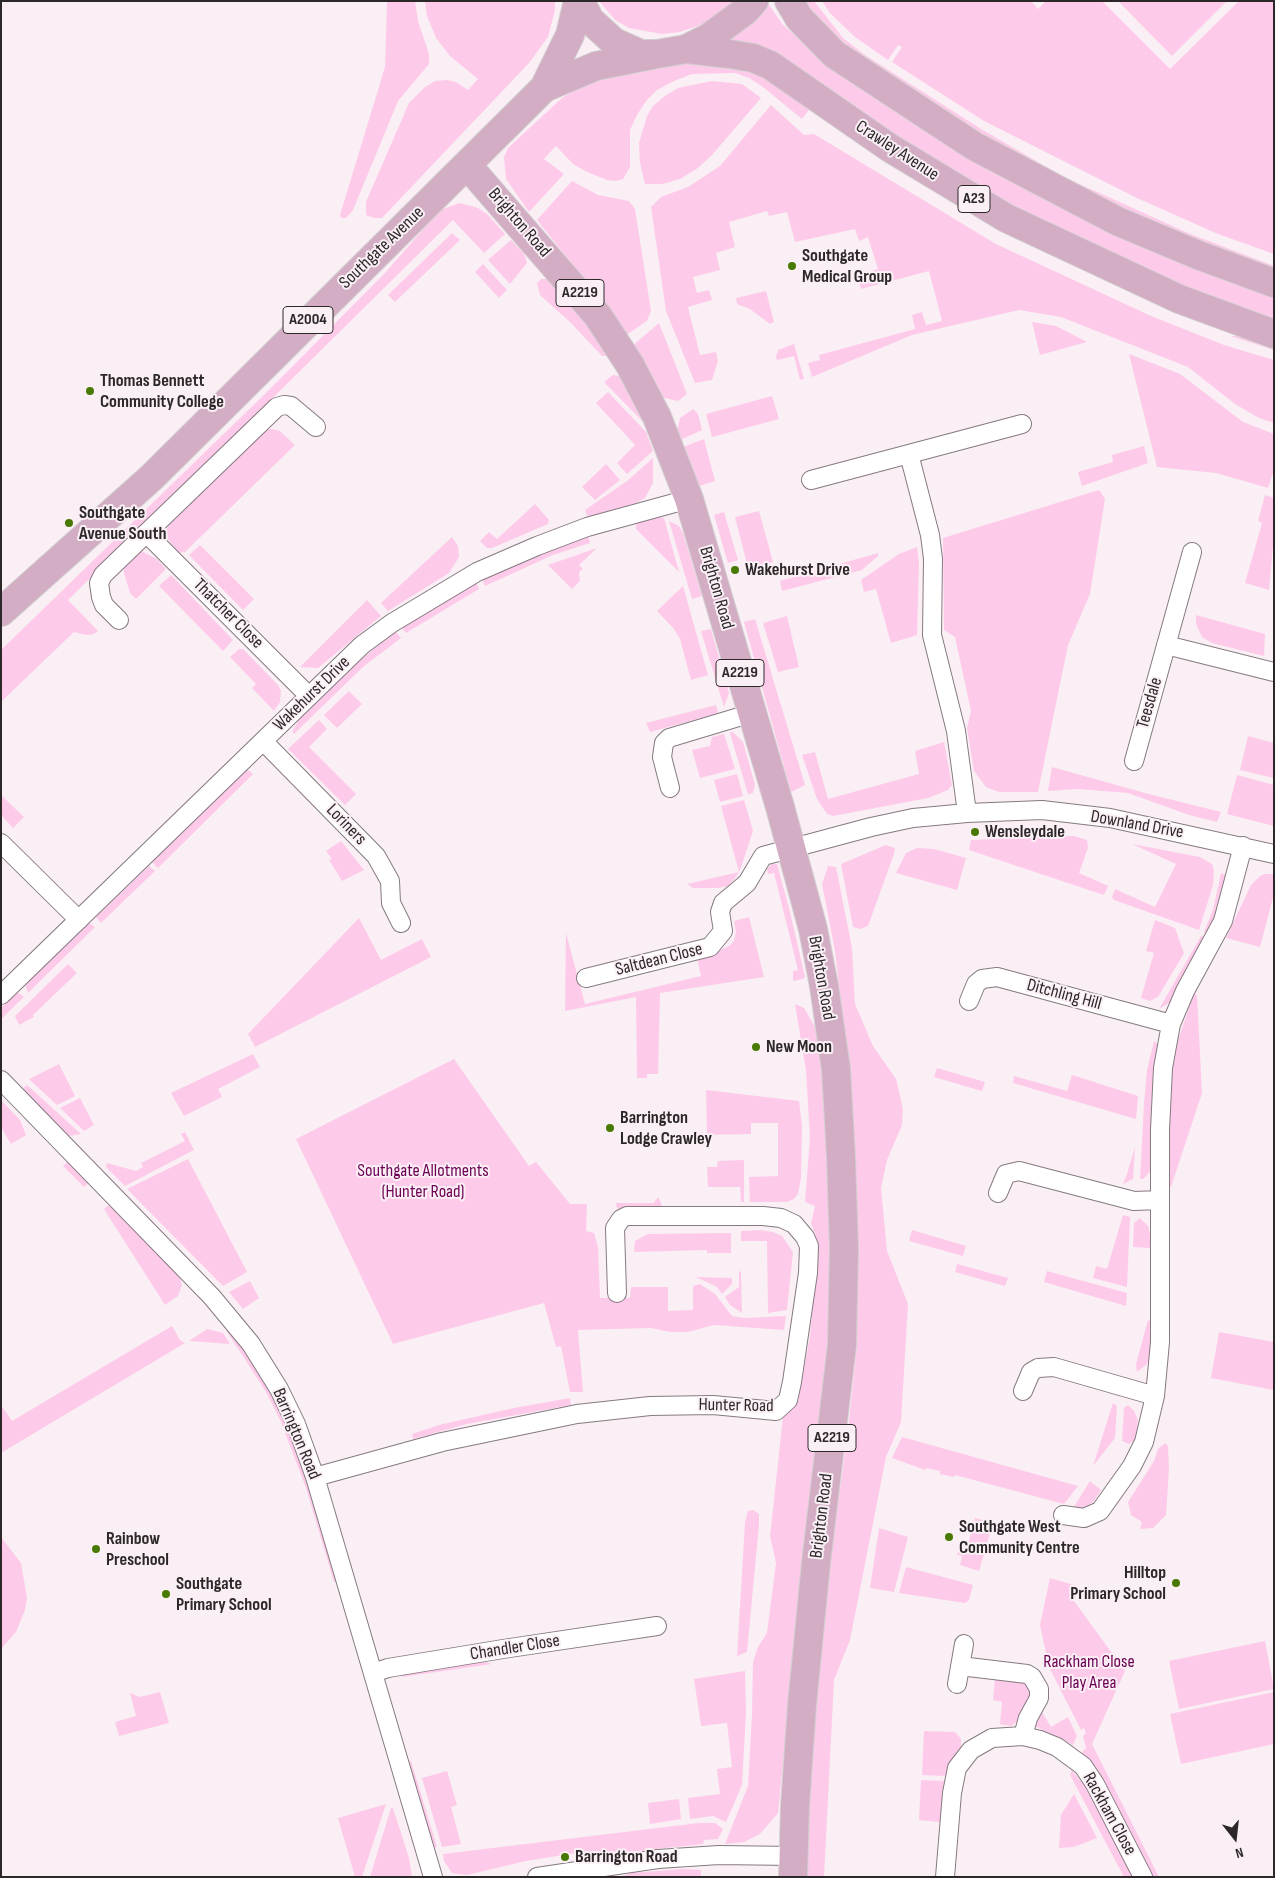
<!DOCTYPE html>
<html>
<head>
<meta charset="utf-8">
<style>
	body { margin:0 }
	#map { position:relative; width:1275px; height:1878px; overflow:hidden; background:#faeff5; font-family:"Sofia Sans Condensed",sans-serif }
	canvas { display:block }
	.frame { position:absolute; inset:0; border:2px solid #2c282a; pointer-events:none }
	.north { position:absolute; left:1210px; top:1813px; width:50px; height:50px; -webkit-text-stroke:4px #faeff5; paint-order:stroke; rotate:164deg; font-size:14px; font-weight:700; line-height:20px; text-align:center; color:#2c282a }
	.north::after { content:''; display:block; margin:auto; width:18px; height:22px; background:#2c282a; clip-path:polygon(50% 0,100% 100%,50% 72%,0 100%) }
</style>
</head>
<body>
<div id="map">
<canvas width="1275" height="1878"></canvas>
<div class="frame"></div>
<div class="north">N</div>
</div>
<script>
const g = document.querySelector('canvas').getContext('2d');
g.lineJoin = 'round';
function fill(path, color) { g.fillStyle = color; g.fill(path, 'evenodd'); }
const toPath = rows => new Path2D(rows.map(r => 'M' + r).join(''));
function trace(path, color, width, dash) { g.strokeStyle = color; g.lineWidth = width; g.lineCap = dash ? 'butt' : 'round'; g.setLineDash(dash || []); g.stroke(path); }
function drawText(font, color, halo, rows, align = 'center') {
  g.font = font + ' "Sofia Sans Condensed",sans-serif'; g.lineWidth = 4; g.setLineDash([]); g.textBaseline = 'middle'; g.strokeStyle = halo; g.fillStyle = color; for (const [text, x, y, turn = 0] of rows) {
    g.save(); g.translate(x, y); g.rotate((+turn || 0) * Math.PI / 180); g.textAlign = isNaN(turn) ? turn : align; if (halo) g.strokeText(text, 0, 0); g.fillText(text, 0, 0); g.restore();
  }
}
fill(toPath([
	[387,1,415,1,418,21,429,54,429,64,398,101,353,210,346,218,341,218,340,215,385,67],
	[425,1,555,1,555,10,548,37,529,63,382,218,374,218,366,215,366,202,409,103,425,87,435,81,447,80,456,82,468,90,478,79,450,56,436,38,427,16],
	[599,1,735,1,712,21,680,32,662,34,629,28,615,20],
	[805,1,814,1,843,38,865,55,981,129,1064,177,1188,233,1274,266,1274,273,1185,239,1012,155,839,45],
	[822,1,1031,1,1038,9,1046,1,1102,1,1170,69,1239,1,1274,1,1274,254,1218,234,1137,198,984,121,892,62,902,47,898,45,888,60,855,37,830,13],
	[1118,1,1227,1,1172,56],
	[767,2,783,25,819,55,1274,295,1274,323,1212,301,1019,211,728,41,749,24],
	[703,63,761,73,811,107,802,119,763,87,749,78,735,73,692,74,674,81,657,90,646,101,637,115,630,130,630,167,623,179,616,181,607,180,587,172,573,164,556,146,544,159,564,174,529,212,506,179,504,157,508,148,562,98,581,86,605,78,676,64],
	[712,81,742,84,761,98,712,155,698,168,680,179,663,184,645,184,640,163,639,143,647,116,653,106,665,96,678,88],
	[771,105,804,135,814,134,996,244,1151,316,1224,345,1274,360,1274,423,1259,418,1235,404,1188,367,1061,317,1019,310,912,335,812,377,808,363,820,360,819,355,915,329,912,315,922,312,926,325,942,321,929,271,861,289,857,275,878,269,868,237,859,241,855,229,795,242,787,212,769,216,767,211,729,222,735,247,716,253,720,270,693,277,697,293,709,290,712,300,688,307,700,355,716,352,718,361,712,380,695,383,666,311,651,207,661,197,688,187,720,166],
	[572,181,598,195,629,201,635,209,651,311,647,321,626,335,605,305,537,220],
	[460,203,478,208,487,214,505,234,484,253,453,220,68,600,98,631,94,634,86,635,74,632,1,702,1,650,270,389,385,273,440,210],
	[452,233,460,240,395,302,388,295],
	[511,240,524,253,527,263,510,284,488,260],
	[483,264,507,290,499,298,475,272],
	[541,279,551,279,583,316,608,356,602,356,571,323,540,295,537,283],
	[766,291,774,322,770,324,750,309,737,304,736,298],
	[1032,322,1056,326,1087,342,1040,355],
	[659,323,687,394,678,401,660,397,631,347],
	[1230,336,1250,336,1274,344,1274,350],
	[794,344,804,379,800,380,794,356,777,360,776,357,778,350],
	[1129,354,1180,374,1243,422,1274,434,1274,470,1268,488,1216,473,1157,467],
	[613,375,619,376,624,380,650,429,604,382],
	[608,392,646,432,653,451,627,474,617,463,635,445,596,403],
	[772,396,779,419,712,437,706,414],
	[693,409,698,414,702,430,680,440,677,432,680,418],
	[272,429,280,431,295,445,185,552,178,553,165,535,170,519,263,430],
	[704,439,715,481,700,486,683,447],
	[1144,446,1148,463,1082,486,1078,472,1113,462,1112,455],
	[653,458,653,483,645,498,636,503,588,517,585,510,627,481],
	[606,464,620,480,595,500,582,487],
	[1099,490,1105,499,1090,594,1068,645,1038,792,999,792,986,787,974,771,967,728,971,711,955,637,944,630,943,538],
	[1265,495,1274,498,1274,535,1269,590,1245,583,1262,523,1258,521],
	[535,504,549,520,548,524,492,548,487,548,480,541,489,532,497,539],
	[759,511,773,562,748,568,735,517],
	[724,512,738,560,728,563,714,515],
	[656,517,664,518,679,572,636,529,637,520],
	[669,521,679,526,683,533,702,596,692,599],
	[588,535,590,543,553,555,485,586,482,578,511,564],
	[452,537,458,546,459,557,449,573,388,611,381,603],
	[200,545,254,599,243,610,189,555],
	[917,547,919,563,917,635,891,643,876,589,864,592,861,580,899,554],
	[597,548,579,565,583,569,579,572,580,581,572,589,548,565],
	[139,550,157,559,166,569,136,599,130,593,124,573,124,567],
	[878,553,878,556,862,570,782,591,780,581],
	[171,575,233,640,223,651,159,586],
	[476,582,479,589,406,633,401,627],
	[683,586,708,675,691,680,680,639,674,629,657,611],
	[367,600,381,616,318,668,300,667],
	[1196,615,1265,634,1264,656,1212,643,1202,637,1196,624],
	[787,616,799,667,778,672,763,623],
	[755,619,805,785,791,792,744,622],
	[711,629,729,693,724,707,701,631],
	[395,631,401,638,363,667,294,734,292,732,304,711,328,688],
	[239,649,243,649,278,685,281,691,280,702,274,711,252,688,256,684,230,657],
	[349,691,362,704,337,728,324,715],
	[716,705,718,712,715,714,650,732,646,723],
	[319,720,327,729,309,747,356,794,345,805,288,749],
	[732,731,743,742,755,785,753,793,748,794,730,733],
	[724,734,735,769,700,778,692,750,710,746,712,737],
	[1248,736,1274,743,1274,778,1240,770],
	[944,742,952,785,948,790,928,798,833,816,827,814,817,799,802,755,815,752,828,799,919,774,915,751],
	[1052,767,1145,793,1221,812,1217,822,1189,815,1128,793,1078,789,1048,791],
	[247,769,253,774,158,868,152,862],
	[737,774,743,796,720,802,714,780],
	[1237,775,1274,785,1274,826,1227,814],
	[1,795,24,817,13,828,1,815],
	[744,800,753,831,741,867,739,872,735,878,728,886,718,888,693,888,687,884,739,872,721,806],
	[1074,836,1087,840,1088,848,1079,873,1108,886,1104,895,969,850,971,840],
	[341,841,364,870,342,881,329,860,332,859,326,851],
	[1132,844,1200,857,1212,864,1214,870,1213,885,1199,930,1114,900,1112,897,1115,889,1155,907,1176,864],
	[886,845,895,848,894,854,868,926,860,929,853,927,841,864],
	[917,848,934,849,966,858,957,890,896,873,906,853],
	[772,864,777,864,789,908,805,977,803,979,793,981,793,971,798,970,774,873,768,874,767,869],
	[149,866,155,871,101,923,96,917],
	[828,866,836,867,852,948,855,1004,873,1046,896,1079,903,1109,902,1125,887,1160,881,1188,887,1251,908,1304,901,1422,886,1457,850,1640,834,1680,824,1877,805,1877,816,1705,829,1569,848,1430,857,1344,855,1206,847,1056,835,951,822,884],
	[1221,873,1226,875,1223,893,1208,934,1204,932,1213,910],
	[1265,874,1274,874,1274,894,1260,947,1226,938,1251,885,1260,876],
	[749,917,764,977,660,993,658,1074,647,1074,647,1078,637,1078,636,997,565,1011,566,933,585,1004,701,976,697,958,708,956,729,946,734,941,736,932,734,921],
	[359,918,381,960,422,939,431,957,255,1047,248,1034],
	[1155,920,1175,928,1184,953,1158,997,1150,1001,1141,998,1154,953,1146,951],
	[89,923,95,927,28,993,25,984],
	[1201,936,1206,938,1172,1001,1159,1009],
	[68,964,77,973,33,1015,34,1017,19,1025,15,1016],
	[17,992,24,997,1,1019,1,1008],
	[1194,993,1197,995,1202,1093,1171,1187,1169,1186,1169,1094,1176,1046],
	[795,1004,804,1008,815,1027,822,1055,832,1220,831,1307,822,1421,797,1626,778,1813,760,1834,744,1842,725,1844,748,1786,752,1714,753,1662,758,1647,767,1633,776,1563,770,1536,783,1417,798,1402,810,1336,816,1271,815,1234,811,1223,815,1206,805,1202,810,1138,806,1070],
	[1154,1041,1159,1045,1151,1106,1154,1162,1151,1171,1143,1179,1140,1179,1144,1103,1147,1070],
	[253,1054,260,1067,218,1089,222,1097,184,1116,171,1093],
	[454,1059,529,1166,536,1162,570,1204,587,1204,586,1231,594,1233,598,1247,600,1298,630,1298,631,1287,668,1287,668,1311,693,1310,693,1286,700,1284,715,1294,732,1316,745,1318,786,1316,784,1330,714,1325,688,1332,670,1332,651,1328,578,1330,583,1392,570,1392,561,1346,556,1347,544,1303,393,1344,296,1139],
	[59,1064,75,1096,57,1105,29,1079],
	[937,1068,985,1082,982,1091,934,1077],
	[1072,1075,1138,1096,1136,1119,1013,1083,1014,1076,1067,1091],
	[27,1085,81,1134,69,1136,64,1132,21,1090],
	[706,1090,799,1101,802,1126,801,1178,798,1194,794,1199,787,1202,750,1202,749,1177,778,1176,778,1123,751,1123,751,1134,707,1135],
	[80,1098,94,1125,84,1131,60,1108],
	[1,1100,20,1120,26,1135,11,1144,1,1127],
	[185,1132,194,1150,125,1186,106,1167,107,1163,136,1171,143,1167,141,1163,185,1141,181,1134],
	[1135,1147,1133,1179,1123,1184,1127,1174],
	[188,1159,247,1272,223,1286,127,1189],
	[744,1160,744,1202,741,1202,740,1187,708,1187,707,1167,717,1167,718,1161],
	[68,1161,90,1182,84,1187,63,1166],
	[658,1197,662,1205,658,1209,618,1209,616,1206,616,1203,654,1203],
	[110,1204,180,1278,182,1285,178,1296,165,1305,104,1209],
	[1123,1215,1130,1217,1127,1287,1093,1278,1096,1266,1107,1269],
	[1140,1218,1148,1226,1150,1234,1150,1248,1133,1247,1134,1223],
	[760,1230,773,1232,782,1236,793,1252,787,1310,768,1313,767,1241,741,1241,741,1231],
	[912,1230,966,1246,963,1256,909,1241],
	[731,1233,731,1253,707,1253,707,1250,634,1252,635,1241,648,1234],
	[957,1264,1008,1278,1005,1286,955,1272],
	[739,1271,741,1272,742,1313,730,1305,725,1297,739,1287],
	[1047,1271,1127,1293,1126,1306,1044,1282],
	[696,1277,732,1278,732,1284,722,1294,717,1287],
	[250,1281,259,1298,243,1309,229,1292],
	[1148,1320,1150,1321,1150,1355,1147,1364,1137,1372,1136,1364],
	[172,1326,180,1340,185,1343,1,1453,1,1405,12,1421],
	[230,1327,270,1389,296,1444,338,1581,334,1582,306,1488,281,1422,266,1392,226,1330],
	[207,1329,223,1333,230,1344,189,1341],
	[1219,1332,1274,1342,1274,1390,1211,1378],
	[570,1398,571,1405,467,1424,413,1439,412,1434,439,1425,514,1408],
	[1113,1403,1117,1406,1115,1438,1093,1466],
	[1128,1405,1134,1411,1138,1420,1136,1439,1129,1444,1122,1441,1124,1408],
	[902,1437,1078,1486,1064,1504,955,1475,954,1477,940,1474,940,1471,926,1468,925,1470,892,1458],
	[1165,1443,1168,1446,1169,1469,1166,1515,1153,1528,1140,1529,1142,1522,1131,1515,1128,1502,1154,1461,1158,1449],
	[1090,1481,1101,1490,1098,1495,1093,1502,1082,1509,1072,1510],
	[753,1510,759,1514,759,1525,747,1652,737,1656,745,1522,748,1511],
	[975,1518,993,1523,979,1571,960,1565,962,1556,957,1555,961,1543,968,1545],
	[879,1528,908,1537,894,1592,870,1588],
	[1,1537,21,1563,27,1598,25,1610,16,1632,1,1649],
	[906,1567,973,1585,969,1600,965,1603,899,1593],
	[1050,1578,1077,1586,1074,1601,1125,1671,1092,1744,1159,1877,1153,1877,1103,1782,1082,1752,1086,1748,1083,1736,1086,1733,1084,1728,1081,1730,1049,1667,1040,1625],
	[1265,1641,1274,1689,1179,1709,1169,1661],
	[481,1661,492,1664,402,1677,402,1673],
	[745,1671,746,1713,742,1785,726,1822,713,1816,690,1819,688,1798,720,1794,717,1769,732,1767,727,1723,701,1726,694,1679],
	[995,1678,1026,1681,1033,1691,1019,1716,1018,1721,1011,1726,1000,1724,1002,1702,993,1700],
	[160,1692,169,1723,119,1736,115,1722,136,1716,130,1693,140,1697],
	[1274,1692,1274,1744,1181,1764,1170,1714],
	[1042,1712,1051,1727,1068,1717,1077,1736,1073,1745,1035,1726,1036,1718],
	[924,1731,955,1732,961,1739,961,1748,951,1761,945,1776,922,1775],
	[411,1761,437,1847,433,1848,407,1763],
	[1072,1770,1089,1791,1134,1877,1124,1877,1070,1775],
	[447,1771,457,1805,451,1807,461,1844,442,1847,422,1778],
	[921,1780,944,1781,940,1822,919,1820],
	[1074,1794,1097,1838,1074,1847,1059,1848,1061,1815],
	[679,1799,681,1819,650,1824,648,1803],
	[386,1804,362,1877,355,1877,338,1818],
	[391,1808,393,1808,409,1858,412,1877,370,1877],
	[699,1823,715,1823,723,1829,718,1839,704,1840,703,1844,590,1856,589,1851,526,1861,467,1875,452,1873,444,1861,443,1854],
	[683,1869,701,1870,701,1877,621,1877,631,1873]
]), '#fecae9');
const street = toPath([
	[909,454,930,535,933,559,932,635,956,731,967,813],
	[811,480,1022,424],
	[146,533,309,696],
	[119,620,104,605,101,597,99,583,103,575,277,407,284,405,291,406,316,427],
	[1166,645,1274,672],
	[264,742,376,856,390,881,391,903,401,923],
	[1134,761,1192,552],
	[670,788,662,757,664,743,669,738,752,713],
	[1,843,79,920],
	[586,978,710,947,723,931,720,912,723,903,747,883,763,856,871,827,913,818,967,813,1042,810,1110,818,1274,854],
	[1,995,362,645,392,623,477,572,537,546,587,527,689,499],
	[969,1001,976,984,982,979,997,977,1171,1024],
	[1,1080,212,1297,251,1344,279,1389,296,1424,315,1477,433,1877],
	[998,1193,1006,1174,1019,1171,1134,1201,1160,1200],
	[1023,1391,1031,1372,1038,1368,1054,1367,1155,1396],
	[315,1477,442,1442,577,1414,650,1406,713,1405,776,1411,788,1400,792,1382,808,1273,809,1246,805,1237,794,1224,781,1218,763,1216,627,1216,621,1219,615,1228,617,1293],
	[1063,1515,1084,1518,1100,1511,1132,1466,1144,1442,1155,1396,1160,1342,1160,1130,1163,1068,1171,1024,1185,991,1223,921,1243,846],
	[960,1666,1027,1674,1032,1677,1039,1689,1039,1698,1028,1718,1023,1736],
	[373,1673,388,1668,503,1649,657,1626],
	[957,1684,964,1644],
	[537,1877,658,1859,719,1855,793,1856],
	[945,1877,952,1793,957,1768,971,1750,992,1738,1023,1736,1040,1740,1057,1747,1083,1766,1095,1784,1143,1877]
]);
const primary = toPath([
	[580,1,590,20,614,42,641,54,657,54,686,49,708,38,745,11,754,1],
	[789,1,799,18,834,54,974,146,1117,221,1198,255,1274,283],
	[686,49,730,54,753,58,770,65,890,148,1006,218,1179,299,1274,334],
	[544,88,570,35,578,1],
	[467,165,598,316,630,365,657,417,689,499,780,807,813,929,824,986,836,1069,841,1157,844,1249,842,1345,816,1563,802,1705,795,1806,793,1877],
	[1,612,152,477,544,88,596,66,657,54]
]);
trace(street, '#847a80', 20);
trace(primary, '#d1d0d0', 30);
trace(street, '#fff', 18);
trace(primary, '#d3adc4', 28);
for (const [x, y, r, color] of [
	[792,266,5,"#487900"],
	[90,391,5,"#487900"],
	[69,523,5,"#487900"],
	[735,570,5,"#487900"],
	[975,832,5,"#487900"],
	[756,1047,5,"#487900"],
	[610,1128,5,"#487900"],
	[949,1537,5,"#487900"],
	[96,1549,5,"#487900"],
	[1176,1583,5,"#487900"],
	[166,1594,5,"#487900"],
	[565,1857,5,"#487900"]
]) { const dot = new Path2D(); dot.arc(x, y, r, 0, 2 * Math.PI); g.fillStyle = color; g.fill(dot); trace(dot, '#faeff5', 2); }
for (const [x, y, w] of [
	[974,199,32],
	[580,293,48],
	[308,320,50],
	[740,673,48],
	[832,1438,48]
]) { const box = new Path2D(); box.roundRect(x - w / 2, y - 13.5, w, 27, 4); g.fillStyle = '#faeff5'; g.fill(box); trace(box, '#2c282a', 1); }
drawText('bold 16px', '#2c282a', null, [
	["A23",974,199],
	["A2219",580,293],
	["A2004",308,320],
	["A2219",740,673],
	["A2219",832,1438]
]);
drawText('18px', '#2c282a', '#faeff5', [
	["Crawley Avenue",897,151,33],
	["Brighton Road",519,223,49],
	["Southgate Avenue",382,248,-44],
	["Brighton Road",716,588,74],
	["Thatcher Close",228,614,45],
	["Wakehurst Drive",312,694,-44],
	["Teesdale",1150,703,-74],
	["Loriners",346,825,46],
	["Downland Drive",1137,825,10],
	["Saltdean Close",659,960,-14],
	["Brighton Road",821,978,80],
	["Ditchling Hill",1064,995,15],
	["Hunter Road",736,1406,1],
	["Barrington Road",296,1434,67],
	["Brighton Road",822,1516,-83],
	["Chandler Close",515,1648,-9],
	["Rackham Close",1109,1814,61]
]);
drawText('bold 18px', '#2c282a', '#faeff5', [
	["Southgate",802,256],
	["Medical Group",802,277],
	["Thomas Bennett",100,381],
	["Community College",100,402],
	["Southgate",79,513],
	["Avenue South",79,534],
	["Wakehurst Drive",745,570],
	["Wensleydale",985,832],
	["New Moon",766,1047],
	["Barrington",620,1118],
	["Lodge Crawley",620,1139],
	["Southgate West",959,1527],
	["Community Centre",959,1548],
	["Rainbow",106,1539],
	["Preschool",106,1560],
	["Hilltop",1166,1573,"right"],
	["Primary School",1166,1594,"right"],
	["Southgate",176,1584],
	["Primary School",176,1605],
	["Barrington Road",575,1857]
], 'left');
drawText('18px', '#6c0153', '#faeff5', [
	["Southgate Allotments",423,1171],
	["(Hunter Road)",423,1192],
	["Rackham Close",1089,1662],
	["Play Area",1089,1683]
]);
</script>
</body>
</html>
